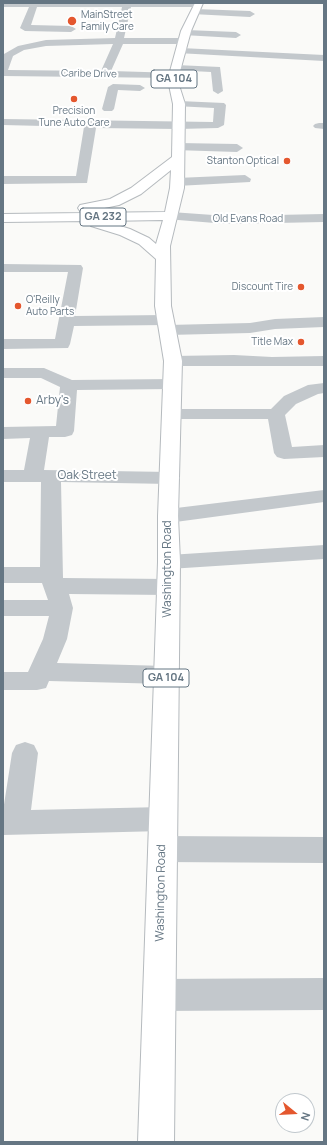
<!DOCTYPE html>
<html>
<head>
<meta charset="utf-8">
<style>
	body { margin:0 }
	#map { position:relative; width:327px; height:1145px; overflow:hidden; background:#fafaf8; font-family:Manrope,sans-serif }
	canvas { display:block }
	.frame { position:absolute; inset:0; border:4px solid #657683; pointer-events:none }
	.north { position:absolute; left:275px; top:1093px; width:40px; height:40px; box-sizing:border-box; background:#fff; border:1px solid #c1c8cd; border-radius:50%; rotate:108deg; font-size:11px; font-weight:700; line-height:16px; text-align:center; color:#657683 }
	.north::after { content:''; display:block; margin:auto; width:14px; height:18px; background:#e4572e; clip-path:polygon(50% 0,100% 100%,50% 72%,0 100%) }
</style>
</head>
<body>
<div id="map">
<canvas width="327" height="1145"></canvas>
<div class="frame"></div>
<div class="north">N</div>
</div>
<script>
const g = document.querySelector('canvas').getContext('2d');
g.lineJoin = 'round';
const toPath = rows => new Path2D(rows.map(r => 'M' + r).join(''));
function trace(path, color, width, dash) { g.strokeStyle = color; g.lineWidth = width; g.lineCap = dash ? 'butt' : 'round'; g.setLineDash(dash || []); g.stroke(path); }
function fill(path, color) { g.fillStyle = color; g.fill(path, 'evenodd'); }
function drawText(font, color, halo, rows, align = 'center') {
  g.font = font + ' Manrope,sans-serif'; g.lineWidth = 4; g.setLineDash([]); g.textBaseline = 'middle'; g.strokeStyle = halo; g.fillStyle = color; for (const [text, x, y, turn = 0] of rows) {
    g.save(); g.translate(x, y); g.rotate((+turn || 0) * Math.PI / 180); g.textAlign = isNaN(turn) ? turn : align; if (halo) g.strokeText(text, 0, 0); g.fillText(text, 0, 0); g.restore();
  }
}
const major = toPath([
	[195,3,203,3,191,31,179,75,179,85,185,104,184,188,170,246,171,306,182,361,178,516,180,562,174,1142,138,1142,158,562,158,516,164,361,155,306,156,259,139,244,120,235,91,226,89,223,90,221,3,222,3,214,165,212,170,188,171,170,141,194,119,205,85,212,80,211,78,208,80,205,110,199,131,188,172,157,173,104,169,85,169,75,181,31,195,3],
	[163,220,156,244,149,238,130,229,104,221,163,220]
]);
trace(major, '#b5babe', 2);
fill(toPath([
	[3,3,203,3,203,4,199,7,131,7,124,38,184,38,189,41,184,44,123,44,111,71,178,73,179,75,174,78,3,76,4,54,18,46,46,40,115,38,122,7,37,7,31,25,71,26,76,29,71,32,25,31,20,28,29,7,3,7,3,3],
	[113,44,101,71,8,70,13,56,24,50,46,46,113,44],
	[195,9,250,11,255,14,250,17,192,14,192,10,195,9],
	[186,30,236,32,241,35,236,38,183,35,181,33,186,30],
	[181,48,324,55,324,61,177,53,176,51,177,49,181,48],
	[176,65,220,67,223,91,218,94,213,91,211,72,172,70,171,68,172,66,176,65],
	[113,84,140,85,145,88,140,91,118,90,114,109,112,111,104,111,102,109,108,87,113,84],
	[179,101,224,103,226,105,224,125,218,128,178,129,96,128,87,183,3,184,3,176,76,176,84,127,3,125,3,119,213,122,214,108,175,106,173,104,175,102,179,101],
	[319,123,324,123,324,129,315,128,313,126,315,124,319,123],
	[178,143,237,144,243,148,237,152,174,150,172,147,174,144,178,143],
	[245,175,251,179,250,182,177,186,171,182,177,178,245,175],
	[171,212,227,216,324,214,324,222,227,224,166,219,164,216,166,213,171,212],
	[3,264,81,265,83,268,75,316,166,315,172,317,174,320,172,323,166,325,74,326,70,344,68,348,3,349,3,339,55,339,68,272,3,272,3,264],
	[324,317,324,327,275,329,250,333,168,335,162,333,160,330,162,327,168,325,250,323,275,319,324,317],
	[234,355,272,357,324,356,324,366,173,366,167,365,164,361,167,357,173,356,234,355],
	[3,368,44,368,72,380,172,379,178,380,181,384,178,388,172,389,77,390,74,431,72,435,65,437,49,437,44,470,170,472,177,474,180,478,177,482,170,484,61,482,63,578,168,579,176,582,179,587,176,592,168,595,69,594,73,608,67,639,57,663,166,666,175,668,178,675,175,682,166,684,49,681,46,688,37,690,3,690,3,672,28,672,43,639,49,616,3,616,3,600,48,600,42,583,3,583,3,567,40,567,41,482,3,482,3,470,24,470,30,438,3,439,3,427,56,426,60,387,41,378,3,378,3,368],
	[324,383,324,393,318,394,296,404,285,415,292,447,324,445,324,457,284,459,277,457,274,453,268,419,172,419,166,418,163,414,166,410,172,409,271,409,284,396,308,385,324,383],
	[324,490,324,502,168,523,161,521,158,516,161,511,168,509,324,490],
	[324,545,324,559,169,569,161,567,158,562,161,557,169,555,324,545],
	[25,742,34,745,38,753,31,810,163,807,173,811,177,819,173,827,163,831,3,835,3,811,12,753,16,745,25,742],
	[162,836,324,837,324,863,162,862,152,858,148,849,152,840,162,836],
	[324,978,324,1010,159,1011,148,1006,143,995,148,984,159,979,324,978]
]), '#c3c8cc');
fill(major, '#fff');
for (const [x, y, r, color] of [
	[72,21,5,"#e4572e"],
	[74,99,4,"#e4572e"],
	[287,161,4,"#e4572e"],
	[301,287,4,"#e4572e"],
	[18,306,4,"#e4572e"],
	[301,342,4,"#e4572e"],
	[28,401,4,"#e4572e"]
]) { const dot = new Path2D(); dot.arc(x, y, r, 0, 2 * Math.PI); g.fillStyle = color; g.fill(dot); trace(dot, '#fff', 1.5); }
drawText('10px', '#657683', '#fff', [
	["MainStreet",81,15,"left"],
	["Family Care",81,27,"left"],
	["Precision",74,111,"center"],
	["Tune Auto Care",74,123,"center"],
	["Stanton Optical",279,161],
	["Discount Tire",293,287],
	["O'Reilly",26,300,"left"],
	["Auto Parts",26,312,"left"],
	["Title Max",293,342]
], 'right');
drawText('10px', '#657683', '#fff', [
	["Caribe Drive",89,74,1],
	["Old Evans Road",248,219]
]);
for (const [x, y, w] of [
	[174,79,46],
	[103,217,46],
	[166,678,46]
]) { const box = new Path2D(); box.roundRect(x - w / 2, y - 9, w, 18, 3); g.fillStyle = '#fff'; g.fill(box); trace(box, '#657683', 1); }
drawText('bold 11px', '#657683', null, [
	["GA 104",174,79],
	["GA 232",103,217],
	["GA 104",166,678]
]);
drawText('12px', '#657683', '#fff', [
	["Arby's",36,401]
], 'left');
drawText('12px', '#657683', '#fff', [
	["Oak Street",87,476],
	["Washington Road",168,569,-90],
	["Washington Road",161,893,-89]
]);
</script>
</body>
</html>
